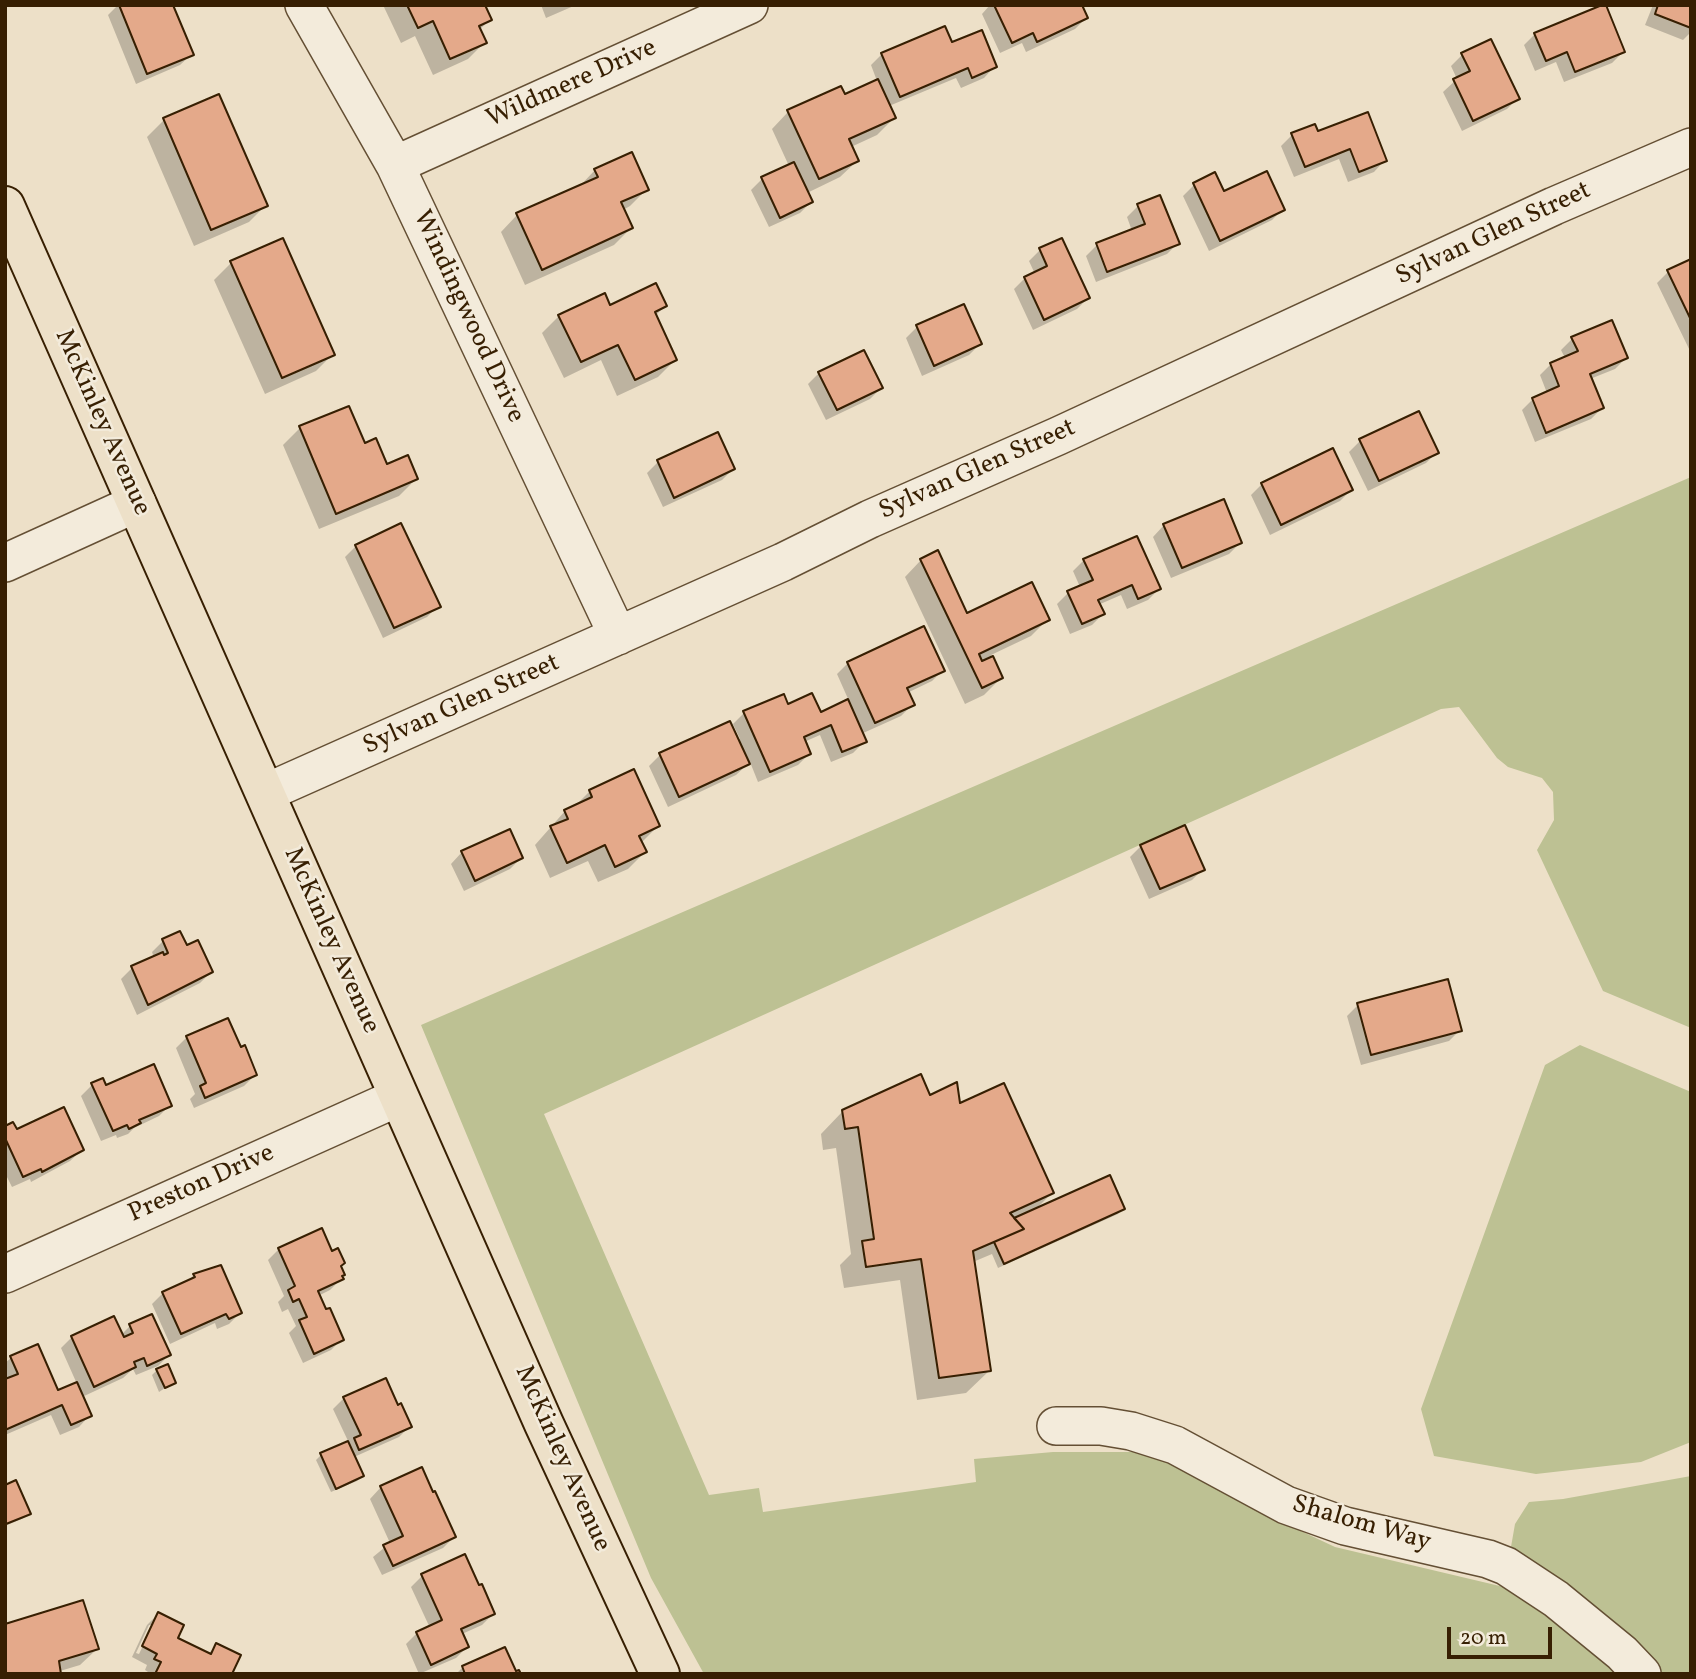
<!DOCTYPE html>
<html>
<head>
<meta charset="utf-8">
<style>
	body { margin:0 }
	#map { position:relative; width:1696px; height:1679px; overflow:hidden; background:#ede0c8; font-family:Vollkorn,serif }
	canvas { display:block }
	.frame { position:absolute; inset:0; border:7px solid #371f02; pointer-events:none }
	.scale { position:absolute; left:1447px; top:1627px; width:105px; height:32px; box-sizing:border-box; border:4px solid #371f02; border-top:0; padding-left:9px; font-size:21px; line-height:24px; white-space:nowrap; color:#371f02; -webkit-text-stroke:5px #f3ebdb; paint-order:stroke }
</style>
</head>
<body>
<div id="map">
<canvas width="1696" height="1679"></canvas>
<div class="frame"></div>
<div class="scale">20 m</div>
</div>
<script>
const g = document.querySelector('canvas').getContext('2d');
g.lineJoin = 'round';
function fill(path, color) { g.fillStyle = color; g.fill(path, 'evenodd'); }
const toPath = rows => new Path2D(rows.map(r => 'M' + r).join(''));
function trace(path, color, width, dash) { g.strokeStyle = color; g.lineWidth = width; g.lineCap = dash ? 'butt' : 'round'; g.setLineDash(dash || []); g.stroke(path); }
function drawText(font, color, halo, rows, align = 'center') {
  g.font = font + ' Vollkorn,serif'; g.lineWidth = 5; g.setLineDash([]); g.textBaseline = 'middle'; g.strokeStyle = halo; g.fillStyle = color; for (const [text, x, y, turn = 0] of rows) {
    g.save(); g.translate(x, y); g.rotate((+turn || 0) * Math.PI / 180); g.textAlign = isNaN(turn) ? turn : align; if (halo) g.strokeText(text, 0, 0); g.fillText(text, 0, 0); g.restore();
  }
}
fill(toPath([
	[1691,477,1691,1028,1603,991,1537,850,1554,820,1553,792,1542,778,1508,767,1497,758,1459,707,1441,709,544,1114,709,1495,759,1488,763,1512,976,1482,974,1459,1053,1452,1150,1452,1254,1509,1335,1547,1504,1587,1515,1524,1529,1502,1563,1499,1691,1476,1691,1674,704,1674,651,1578,421,1025],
	[1580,1045,1691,1092,1691,1442,1641,1462,1536,1474,1434,1456,1421,1409,1545,1065]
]), '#bdc193');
fill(toPath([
	[118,5,171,5,192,54,180,65,136,84,108,15],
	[383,5,483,5,490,20,479,30,485,42,468,59,433,75,415,36,401,43],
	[541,5,576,5,546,18],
	[990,5,1080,5,1086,18,1075,29,1026,52,1022,43,1000,53,982,14],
	[1653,5,1691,5,1691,32,1683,40,1645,25],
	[1535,34,1623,52,1612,63,1564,82,1556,62,1535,71,1524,45],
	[1490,41,1518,98,1507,109,1462,131,1443,92,1457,79,1451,66,1462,55],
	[951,45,995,66,984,78,961,88,956,78,889,106,894,118,877,135,851,147,857,161,840,177,807,193,811,202,800,213,769,227,751,190,762,179,789,166,772,129,788,112,844,97,877,81,871,65,882,54],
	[164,120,266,205,249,222,194,246,147,137],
	[1317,134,1385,160,1374,172,1348,182,1339,159,1294,177,1281,146,1292,135],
	[595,170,647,189,630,206,623,210,631,228,614,245,525,285,501,232,517,215,578,188],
	[1194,185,1223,193,1283,209,1272,220,1209,251,1183,196],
	[1138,206,1178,243,1167,254,1096,282,1086,256,1097,245,1132,231,1127,217],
	[1040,250,1088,298,1077,309,1033,330,1014,289,1025,278,1035,274,1029,261],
	[1691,261,1691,353,1657,283,1668,272],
	[231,263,333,354,316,371,265,394,214,280],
	[665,306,655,316,675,360,658,377,617,396,601,360,564,378,542,333,559,316,610,307],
	[963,306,980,344,969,355,922,376,906,338,917,327],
	[1572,339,1626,358,1615,369,1590,379,1602,408,1591,419,1535,442,1522,410,1533,399,1547,393,1540,375,1551,364,1565,358,1561,350],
	[819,373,881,388,870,399,826,420,808,384],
	[300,428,364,446,386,466,416,479,399,496,319,529,283,445],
	[1360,441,1437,452,1426,463,1368,491,1349,452],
	[658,462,733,469,722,480,663,507,647,473],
	[1262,484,1351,490,1340,501,1270,535,1251,495],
	[1164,525,1240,543,1229,554,1171,578,1153,537],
	[356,546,438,606,427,617,383,638,345,557],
	[921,560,966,615,1048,619,1031,636,991,655,1001,678,984,695,965,704,905,577],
	[1084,560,1159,589,1148,600,1127,609,1121,595,1098,605,1103,614,1092,625,1070,634,1057,604,1068,593,1080,587,1073,571],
	[848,663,943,670,932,681,907,693,912,705,901,716,861,734,865,741,853,753,831,762,820,735,804,742,809,754,798,765,758,782,750,762,736,775,668,807,649,766,660,755,740,739,733,724,744,713,787,706,820,714,849,701,837,674],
	[590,791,658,826,641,843,645,852,628,869,598,882,588,861,550,878,535,845,565,811,573,808],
	[1141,846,1203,869,1192,880,1149,899,1130,857],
	[462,852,521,858,510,869,464,891,451,864],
	[163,941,186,948,211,972,200,983,137,1015,121,979,132,968,154,958,152,952],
	[1358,1005,1460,1030,1449,1041,1361,1065,1347,1016],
	[187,1037,255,1075,244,1086,194,1108,190,1099,195,1094,176,1048],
	[92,1085,106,1087,170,1105,159,1116,134,1128,128,1134,117,1138,116,1135,101,1141,81,1096],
	[929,1097,959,1105,1052,1193,1034,1211,1123,1208,1118,1214,998,1268,992,1254,973,1262,989,1371,966,1393,917,1400,900,1280,844,1288,840,1265,851,1254,836,1148,823,1150,821,1134,843,1111],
	[5,1128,16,1131,82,1150,70,1161,31,1182,30,1179,12,1187,5,1173],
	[321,1231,339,1266,341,1279,330,1290,318,1296,342,1339,331,1350,303,1363,289,1333,296,1326,288,1309,282,1312,278,1302,284,1296,268,1260,279,1249],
	[194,1275,240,1313,229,1324,217,1329,215,1323,170,1344,152,1304,163,1293,187,1282],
	[130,1326,169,1355,158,1366,136,1375,133,1369,123,1378,82,1397,90,1415,79,1427,60,1435,51,1415,5,1435,5,1363,11,1358,57,1393,77,1384,61,1348,72,1337,121,1335],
	[157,1370,174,1382,159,1392,152,1375],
	[344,1398,397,1407,410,1426,399,1437,354,1457,362,1476,357,1481,331,1492,316,1460,321,1455,349,1443,333,1409],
	[5,1487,29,1513,24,1518,5,1526],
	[381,1487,454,1537,443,1548,382,1575,373,1557,390,1543,370,1499],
	[422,1576,493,1614,482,1625,462,1634,467,1647,456,1658,419,1674,406,1644,417,1633,430,1628,411,1587],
	[158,1614,176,1639,207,1655,217,1645,230,1674,151,1674,145,1670,147,1665,132,1657,147,1625],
	[149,1625,153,1625,139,1654,136,1653],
	[97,1649,80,1665,60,1671,5,1674],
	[463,1667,519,1674,456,1674]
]), '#0003');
const building = toPath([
	[119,5,173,5,194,55,147,74,119,5],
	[407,5,485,5,492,20,479,26,487,43,450,59,433,21,418,28,407,5],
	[994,5,1082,5,1088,18,1037,42,1033,33,1012,43,994,5],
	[1602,5,1606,5,1625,52,1575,72,1567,52,1546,61,1534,33,1602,5],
	[1658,5,1691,5,1691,28,1655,14,1658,5],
	[945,26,952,42,982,30,997,67,972,78,968,68,900,97,881,53,945,26],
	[1491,39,1520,99,1473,121,1453,79,1470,71,1461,53,1491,39],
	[878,79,896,118,849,139,859,161,819,179,787,110,841,86,845,94,878,79],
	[219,94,268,206,211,230,163,118,219,94],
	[1368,112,1387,161,1359,172,1350,149,1305,167,1291,133,1315,124,1318,131,1368,112],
	[632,152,649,190,621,202,633,228,542,270,516,213,598,177,594,169,632,152],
	[794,162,813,202,780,218,761,177,794,162],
	[1267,171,1285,210,1220,241,1193,183,1215,172,1224,191,1267,171],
	[1160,195,1180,244,1107,272,1096,243,1145,224,1137,204,1160,195],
	[283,238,335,355,282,378,230,261,283,238],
	[1062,238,1090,298,1044,320,1024,277,1047,266,1039,248,1062,238],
	[1691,259,1691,320,1667,270,1691,259],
	[656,283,667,306,655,312,677,360,635,380,618,345,581,362,558,315,605,293,610,305,656,283],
	[964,304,982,344,934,366,916,325,964,304],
	[1612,320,1628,358,1590,374,1604,408,1546,433,1532,398,1559,386,1550,363,1578,351,1571,337,1612,320],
	[864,350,883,388,837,410,818,372,864,350],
	[349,406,365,443,376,438,387,464,408,455,418,479,336,514,299,426,349,406],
	[1419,411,1439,453,1379,481,1359,439,1419,411],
	[718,432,735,469,674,498,657,460,718,432],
	[1333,448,1353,490,1281,525,1261,483,1333,448],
	[1224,499,1242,543,1182,568,1163,524,1224,499],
	[401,523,441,607,394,628,355,545,401,523],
	[1137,536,1161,589,1138,599,1132,585,1098,600,1105,614,1082,624,1067,591,1093,580,1083,559,1137,536],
	[938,550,967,613,1032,582,1050,620,979,654,982,661,993,656,1003,678,982,688,920,559,938,550],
	[924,626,945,671,907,688,915,705,875,723,847,662,924,626],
	[812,693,821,712,848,699,867,742,842,752,831,725,804,737,811,754,770,772,743,711,784,694,788,704,812,693],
	[730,721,750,764,679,797,659,753,730,721],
	[634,769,660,826,639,836,647,852,615,867,605,845,567,863,550,826,568,819,564,810,592,797,589,790,634,769],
	[1185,825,1205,870,1160,889,1140,845,1185,825],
	[510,829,523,858,475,881,461,851,510,829],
	[180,931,187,945,198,940,213,972,148,1005,131,966,163,952,164,955,168,953,162,939,180,931],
	[1448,979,1462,1031,1371,1055,1357,1003,1448,979],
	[228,1018,241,1047,245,1045,257,1075,205,1098,200,1086,206,1083,186,1036,228,1018],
	[154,1064,172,1106,139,1120,141,1123,129,1129,127,1125,113,1131,91,1083,103,1078,106,1085,154,1064],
	[921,1074,930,1095,957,1082,960,1103,1004,1083,1054,1193,1010,1213,1024,1229,973,1251,991,1371,939,1378,921,1259,866,1267,862,1241,874,1239,858,1127,845,1129,842,1110,921,1074],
	[64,1107,84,1150,42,1172,41,1169,23,1177,5,1138,5,1126,13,1122,17,1129,64,1107],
	[1110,1175,1125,1209,1004,1264,994,1242,1024,1229,1014,1218,1110,1175],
	[322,1228,332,1251,338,1248,345,1263,341,1266,345,1275,342,1276,344,1279,318,1291,326,1309,330,1308,344,1340,314,1354,299,1320,307,1317,299,1299,293,1302,288,1290,295,1286,278,1248,322,1228],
	[221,1265,242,1313,229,1319,226,1314,181,1334,162,1292,195,1277,193,1274,221,1265],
	[152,1314,171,1355,147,1366,144,1358,134,1362,136,1367,94,1387,71,1336,114,1316,124,1337,133,1333,129,1324,152,1314],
	[38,1344,58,1390,77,1382,92,1416,71,1425,62,1405,5,1430,5,1379,18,1374,10,1356,38,1344],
	[168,1364,176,1383,165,1388,156,1369,168,1364],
	[386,1378,398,1405,401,1403,412,1427,359,1450,354,1438,361,1435,343,1397,386,1378],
	[348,1441,364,1476,336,1489,320,1453,348,1441],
	[422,1467,433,1492,435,1491,456,1537,393,1566,383,1545,403,1536,380,1486,422,1467],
	[16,1480,31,1514,6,1524,5,1485,16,1480],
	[465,1554,479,1585,482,1584,495,1614,461,1629,469,1647,431,1665,416,1632,442,1620,421,1574,465,1554],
	[83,1600,99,1649,59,1661,61,1674,5,1674,5,1624,83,1600],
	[158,1612,184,1625,178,1638,211,1654,216,1643,241,1655,232,1674,155,1674,161,1662,154,1659,157,1654,142,1646,158,1612],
	[505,1647,516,1671,519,1670,521,1674,465,1674,462,1666,505,1647]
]);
fill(building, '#e4a98a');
trace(building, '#371f02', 2);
const minor = toPath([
	[304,5,395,165,618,636],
	[395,165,749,5],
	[5,563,137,503],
	[265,793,783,562,870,519,1058,436,1554,206,1691,147],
	[5,1274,399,1097],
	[1056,1426,1101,1426,1131,1431,1175,1445,1286,1505,1345,1526,1488,1559,1506,1566,1556,1599,1622,1653,1642,1674]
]);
const major = toPath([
	[5,206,544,1424,660,1674]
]);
trace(minor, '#644f34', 40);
trace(major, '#371f02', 42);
trace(minor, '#f3ebdb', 37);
trace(major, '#ede0c8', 38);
drawText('26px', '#371f02', '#f3ebdb', [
	["Wildmere Drive",572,85,-24],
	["Sylvan Glen Street",1494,235,-25],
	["Windingwood Drive",467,317,65],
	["McKinley Avenue",101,423,66],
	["Sylvan Glen Street",978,471,-24],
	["Sylvan Glen Street",462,706,-24],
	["McKinley Avenue",330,941,66],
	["Preston Drive",202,1185,-24],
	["McKinley Avenue",561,1459,66],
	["Shalom Way",1361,1525,16]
]);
</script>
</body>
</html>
